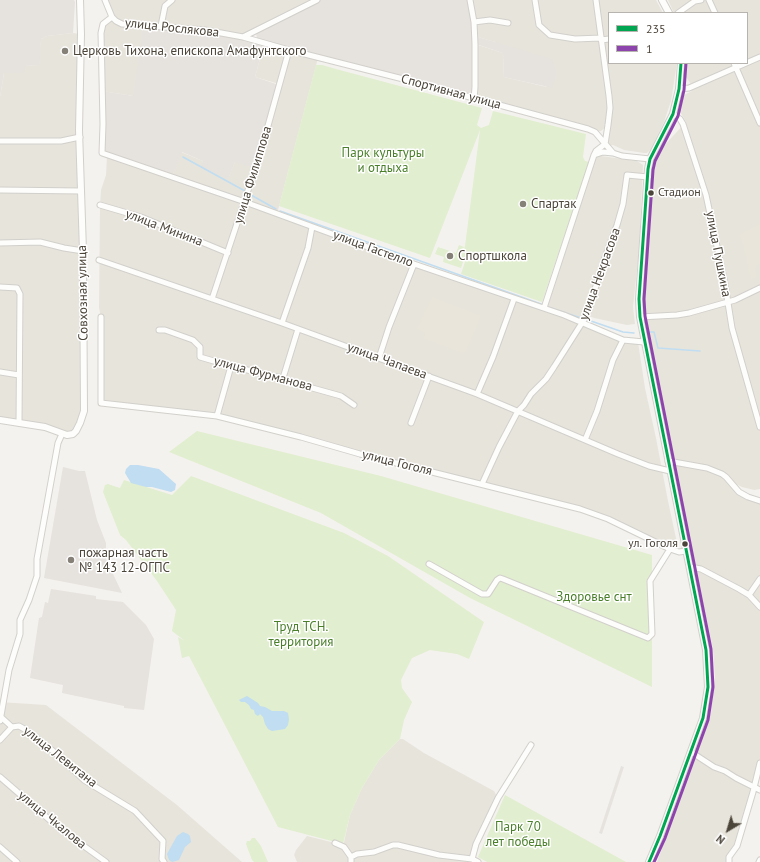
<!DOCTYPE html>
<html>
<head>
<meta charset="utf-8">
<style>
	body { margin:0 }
	#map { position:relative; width:760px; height:862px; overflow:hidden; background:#f4f2ee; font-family:"PT Sans",sans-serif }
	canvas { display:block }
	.legend { position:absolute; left:608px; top:12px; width:140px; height:52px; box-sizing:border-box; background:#fff; border:1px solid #b7b4b0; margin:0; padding:5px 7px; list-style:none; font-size:12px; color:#4b4439 }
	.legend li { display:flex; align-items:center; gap:8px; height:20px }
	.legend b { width:20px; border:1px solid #b7b4b0 }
	.north { position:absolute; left:708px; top:810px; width:40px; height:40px; -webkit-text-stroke:3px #fff; paint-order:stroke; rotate:218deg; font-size:11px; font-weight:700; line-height:16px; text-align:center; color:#4b4439 }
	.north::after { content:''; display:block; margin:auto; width:14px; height:18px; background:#4b4439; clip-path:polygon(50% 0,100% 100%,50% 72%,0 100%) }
</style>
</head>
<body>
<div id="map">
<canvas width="760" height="862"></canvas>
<ul class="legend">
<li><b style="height:5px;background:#00a651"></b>235</li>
<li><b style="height:5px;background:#8e44ad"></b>1</li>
</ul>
<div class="north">N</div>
</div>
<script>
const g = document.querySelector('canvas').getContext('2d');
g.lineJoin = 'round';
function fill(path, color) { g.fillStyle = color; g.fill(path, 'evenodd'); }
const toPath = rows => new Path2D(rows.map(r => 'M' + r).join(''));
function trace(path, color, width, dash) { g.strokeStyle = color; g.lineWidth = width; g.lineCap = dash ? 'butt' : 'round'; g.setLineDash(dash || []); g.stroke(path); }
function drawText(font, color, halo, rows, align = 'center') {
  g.font = font + ' "PT Sans",sans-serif'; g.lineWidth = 3; g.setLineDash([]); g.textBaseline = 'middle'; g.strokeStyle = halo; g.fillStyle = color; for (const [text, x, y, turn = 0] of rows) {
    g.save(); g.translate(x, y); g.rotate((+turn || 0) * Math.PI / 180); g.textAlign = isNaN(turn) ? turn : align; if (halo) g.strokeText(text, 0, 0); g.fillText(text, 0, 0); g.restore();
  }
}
fill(toPath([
	[105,0,317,0,133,96,102,91,103,24,112,17],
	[470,0,656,0,663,13,609,13,609,63,677,63,671,101,664,122,651,149,647,153,644,153,624,150,613,145,607,147,608,125,601,131,595,132,474,99,475,44,503,53,504,77,547,87,495,42,475,36],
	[668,0,760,0,760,489,754,490,742,487,730,481,732,485,760,501,760,763,737,846,729,862,657,862,711,713,715,677,713,649,700,590,697,583,696,568,690,560,672,462,647,341,643,316,643,294,649,208,652,197,653,162,659,151,686,122,679,110,684,95,692,91,691,84,686,77,687,63,747,63,747,13,674,13],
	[73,33,81,34,79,114,85,405,76,431,62,434,0,420,0,97,4,73,24,73,24,66,38,65,41,39,47,36],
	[260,42,318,58,277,214,543,308,594,155,637,161,643,165,639,251,633,307,635,324,627,325,594,318,587,315,583,323,623,340,638,342,645,388,656,438,668,501,679,552,608,519,217,416,101,403,101,317,99,308,100,205,101,190,106,175,107,155,172,176,181,152,203,161,201,167,228,178,235,162,279,84,255,77,261,55],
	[0,702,46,705,177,805,242,862,0,862],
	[400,739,403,739,424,753,494,791,498,798,475,848,474,862,297,862,294,855,296,850,307,836,335,843,343,847,350,815,362,788,379,760]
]), '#e7e4dc');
fill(toPath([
	[0,0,74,0,75,2,73,33,47,36,41,39,39,65,25,66,24,73,4,73,0,97],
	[317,0,470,0,475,36,552,59,556,71,553,88,504,77,503,53,476,44,474,99,260,42,261,55,255,77,279,85,256,168,235,162,228,179,200,167,203,161,182,152,172,176,102,153,102,91,133,96,144,25,205,30,260,41,257,38,256,33],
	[63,467,79,471,85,471,97,520,106,543,106,559,122,593,44,578],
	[51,589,96,596,96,599,123,602,146,625,154,639,144,710,124,708,124,706,62,693,63,685,30,678,39,618,42,617,45,602,48,603]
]), '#e6e2de');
fill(toPath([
	[760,224,760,264,756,265,755,270,757,276,751,279,744,249,745,248,739,235],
	[432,297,481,316,465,354,423,338,425,333,417,329]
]), '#eae5da');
fill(toPath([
	[316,65,322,65,336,69,482,108,477,125,481,128,489,125,493,111,586,134,583,157,585,161,589,162,542,302,461,274,466,259,461,257,465,246,480,130,430,258,279,206],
	[459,245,464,247,460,257,464,259,461,268,443,262,444,257,435,254,438,247,456,253],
	[197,431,381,476,652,555,652,687,470,598,321,513,169,452],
	[191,476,344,533,388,556,484,622,469,659,457,654,430,650,412,658,401,680,402,688,412,702,404,720,400,739,379,760,362,788,350,815,343,844,278,827,189,656,182,658,178,637,185,641,172,631,176,610,157,581,126,540,120,535,103,492,105,485,108,484,120,488,124,480,172,495],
	[505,795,626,862,487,862,478,857],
	[252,838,255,838,261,846,268,862,254,862,252,860,246,844,247,841,250,841]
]), '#e1eecf');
fill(toPath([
	[621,766,624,767,602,834,599,833]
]), '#e6e3df');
fill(toPath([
	[130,465,138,465,159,469,176,484,175,490,171,492,152,487,146,487,131,483,125,473,126,469],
	[247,696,258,703,260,706,265,707,272,711,284,711,288,713,289,719,288,725,285,729,272,731,268,729,265,724,263,717,260,714,258,716,255,714,254,710,251,709,249,705,245,702,241,702,239,700],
	[183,832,188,834,190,836,191,842,185,847,179,860,172,862,169,860,167,854,177,836]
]), '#c0ddf1');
trace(toPath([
	[183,157,245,191],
	[251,195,276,209],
	[280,211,541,304],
	[548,307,581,318],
	[588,320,623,332,634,333],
	[647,332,654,332,658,348,700,351]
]), '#c0ddf1', 1.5);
const minor = toPath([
	[105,0,112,17,116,21,122,24,205,30,243,37,289,50,407,80,588,129,595,132,613,153,622,156,650,159],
	[470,0,474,22,475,44,475,87,474,99],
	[535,0,539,25,550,35,575,39,601,38],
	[709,0,715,13],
	[678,13,695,1,701,0],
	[112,17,103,24,101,33,103,124,102,153,245,202,414,264,564,315,623,340,644,342],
	[474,22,490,20,508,23],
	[161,26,165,6,172,0],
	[243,37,317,0],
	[601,40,609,39],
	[734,63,760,123],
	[679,89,689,88,760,57],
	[673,114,680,119,683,124,706,195,725,284,732,328,760,427],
	[0,141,61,141,80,137],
	[594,155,603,152,613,153],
	[0,190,81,191],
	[100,205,141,217,228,253],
	[0,243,40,242,64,248,83,251],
	[99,260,282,323,477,394,618,454,649,466,670,471],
	[0,287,17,288,20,294,19,423],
	[212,299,261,151,289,50],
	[544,308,594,155,596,151,605,144,608,125,610,108,609,96,596,0],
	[101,317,101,403,217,416,301,437,360,454,580,509,608,519,670,549,679,552,686,551],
	[640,317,677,315,689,313,735,300,760,288],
	[282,323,308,248,312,227],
	[159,330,165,330,193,340,200,347,200,357,231,366,272,376,283,378,298,384,341,396,354,405],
	[379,358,389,327,414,264],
	[0,372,19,375],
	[283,378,298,329],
	[477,394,493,357,514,299],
	[217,416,231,366],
	[411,423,429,376],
	[585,440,597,411,613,360,623,340],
	[668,461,707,468,722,474,726,477,739,492,748,497,760,501],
	[482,484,499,447,518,411,524,405,531,394,546,379,554,367,587,315,604,260,617,225,623,204,627,175,648,177],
	[429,564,482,594,488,594,497,580,500,578,503,579,648,638,652,634,650,581,670,549],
	[690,567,701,569,739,589,749,595,760,607],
	[749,595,760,579],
	[1,717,12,727],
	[0,721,9,670,20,634,20,620,29,600,37,576,37,559,58,443,62,434],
	[12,727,19,726,28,731,53,751,84,780,135,811,163,841,162,859,164,862],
	[0,740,12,727],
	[691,752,714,767,725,771,736,778,760,790],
	[0,777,59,828,106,862],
	[335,843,344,847,351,857,351,862],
	[0,847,17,862],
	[351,857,357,854,374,852,393,845,398,845,439,855,472,859,478,862],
	[472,859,476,844,498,798,531,745],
	[729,862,729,857,737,846,753,792,760,763],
	[759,862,760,860]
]);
const tertiary = toPath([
	[662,0,669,13],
	[0,420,45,427,67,435,73,434,76,431,80,423,84,411,83,251,79,130,81,34,80,0],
	[649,862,660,836,703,718,708,687,706,650,640,317,639,299,648,169,650,159,673,114,679,89,681,63]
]);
trace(minor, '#d2d0cb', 7);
trace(tertiary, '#d2d0cb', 8);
trace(minor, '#fdfdfc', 5);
trace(tertiary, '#fdfdfc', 6);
trace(toPath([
	[649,862,660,836,703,718,708,687,706,650,640,317,639,299,648,169,650,159,673,114,679,89,681,63]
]), '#00a651', 3);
trace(toPath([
	[654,862,665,838,708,720,713,687,711,649,645,316,644,299,653,170,655,161,678,116,684,90,686,63]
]), '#8e44ad', 3);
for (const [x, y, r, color] of [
	[65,51,4,"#868178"],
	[651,193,3.5,"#4b4439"],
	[523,204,4,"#868178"],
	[450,256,4,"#868178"],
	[685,544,3.5,"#4b4439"],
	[71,560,4,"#868178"]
]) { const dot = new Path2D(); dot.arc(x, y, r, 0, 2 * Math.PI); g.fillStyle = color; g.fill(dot); trace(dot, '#fff', 1.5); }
drawText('12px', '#4b4439', '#fff', [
	["Стадион",658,193],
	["ул. Гоголя",678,544,"right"]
], 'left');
drawText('13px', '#4b4439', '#fff', [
	["улица Рослякова",172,28,6],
	["Спортивная улица",451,92,15],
	["улица Филиппова",253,175,-73],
	["улица Минина",164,228,21],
	["улица Гастелло",373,249,20],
	["улица Пушкина",718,254,79],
	["улица Некрасова",600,274,-70],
	["Совхозная улица",83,293,-91],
	["улица Чапаева",387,361,20],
	["улица Фурманова",263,374,15],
	["улица Гоголя",397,463,14],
	["улица Левитана",60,757,38],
	["улица Чкалова",52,820,39]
]);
drawText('13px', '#4b4439', '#fff', [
	["Церковь Тихона, епископа Амафунтского",73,51],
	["Спартак",531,204],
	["Спортшкола",458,256],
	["пожарная часть",79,553],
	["№ 143 12-ОГПС",79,568]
], 'left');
drawText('13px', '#4a7f2a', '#fff', [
	["Парк культуры",383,153],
	["и отдыха",383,168],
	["Здоровье снт",594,597],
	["Труд ТСН.",301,627],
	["территория",301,642],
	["Парк 70",518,827],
	["лет победы",518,842]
]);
</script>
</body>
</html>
